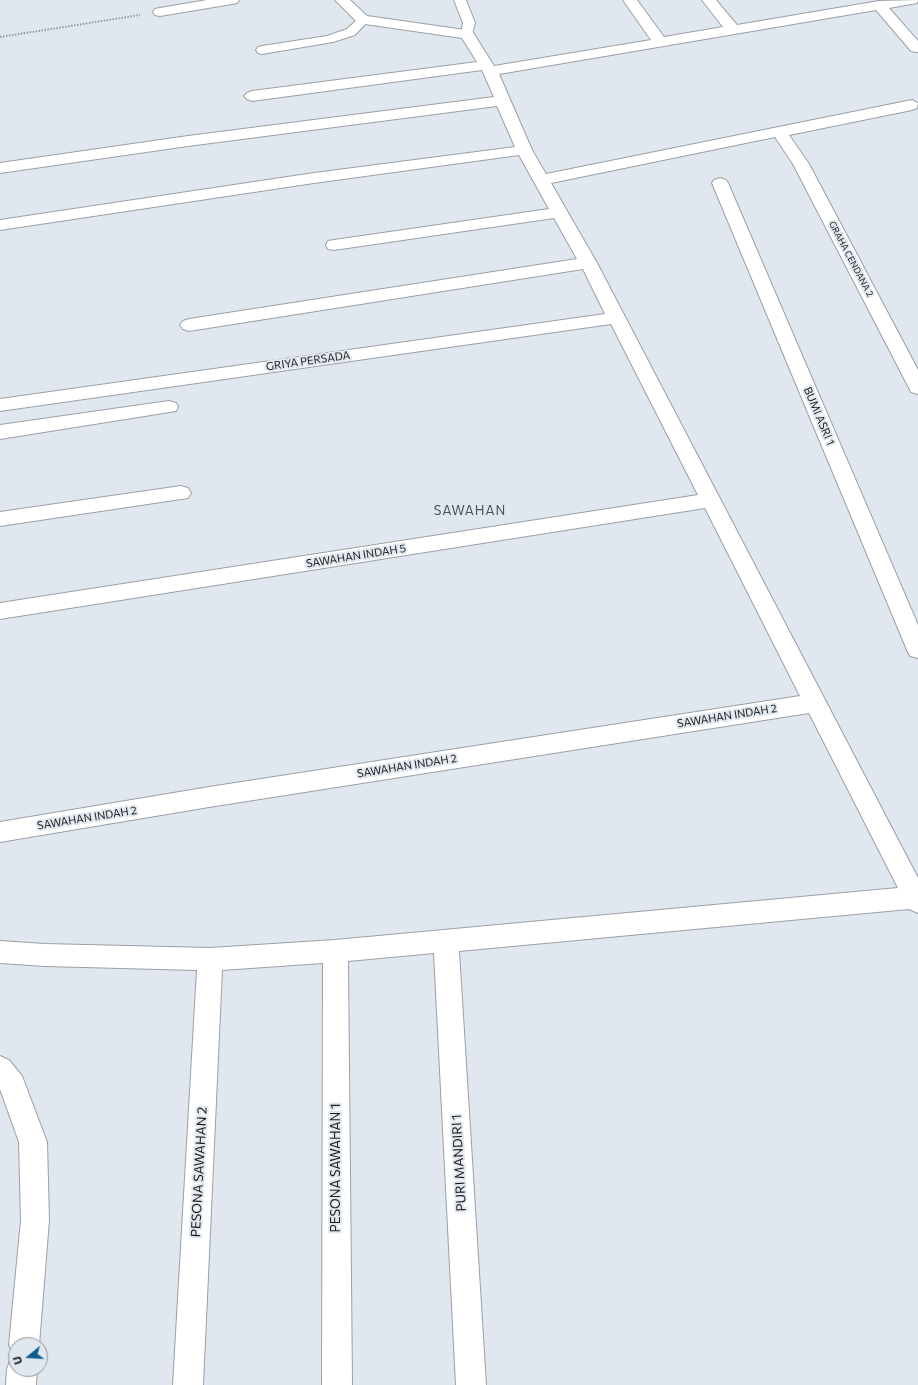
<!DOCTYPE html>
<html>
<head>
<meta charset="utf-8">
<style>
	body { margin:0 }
	#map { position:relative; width:918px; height:1385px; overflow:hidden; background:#e1e7ee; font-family:Commissioner,sans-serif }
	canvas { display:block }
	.north { position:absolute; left:8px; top:1337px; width:40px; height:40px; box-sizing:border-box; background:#e1e7ee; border:1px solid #91969b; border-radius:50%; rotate:252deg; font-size:11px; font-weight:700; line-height:16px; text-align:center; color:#1a1c1e }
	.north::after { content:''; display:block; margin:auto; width:14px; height:18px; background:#0d5d90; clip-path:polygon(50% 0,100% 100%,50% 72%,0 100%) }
</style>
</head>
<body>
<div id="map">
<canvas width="918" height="1385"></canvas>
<div class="north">U</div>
</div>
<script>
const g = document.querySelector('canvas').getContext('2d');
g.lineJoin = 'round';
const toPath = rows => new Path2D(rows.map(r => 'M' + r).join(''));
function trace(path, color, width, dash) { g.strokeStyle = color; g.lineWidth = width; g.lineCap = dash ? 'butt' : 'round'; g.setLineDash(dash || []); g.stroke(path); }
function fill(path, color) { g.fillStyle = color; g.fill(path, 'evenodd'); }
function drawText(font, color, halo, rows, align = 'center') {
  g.font = font + ' Commissioner,sans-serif'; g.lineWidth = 4; g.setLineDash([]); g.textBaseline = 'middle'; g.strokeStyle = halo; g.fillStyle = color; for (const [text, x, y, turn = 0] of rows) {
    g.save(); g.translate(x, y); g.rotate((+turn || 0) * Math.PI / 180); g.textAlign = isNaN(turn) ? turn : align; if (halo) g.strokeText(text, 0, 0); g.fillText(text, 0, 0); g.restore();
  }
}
const service = toPath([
	[454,0,466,0,475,23,471,37,467,38,463,37,461,34,463,23,454,0],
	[363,16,367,18,369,20,355,35,333,42,262,54,258,53,256,50,258,47,262,46,327,36,347,29,359,18,363,16]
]);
const minor = toPath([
	[207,0,239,0,237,3,232,4,160,16,155,15,153,12,155,9,160,8,207,0],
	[335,0,350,0,367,16,472,31,494,66,651,40,623,0,637,0,664,37,723,27,702,0,716,0,737,25,879,1,918,0,917,3,889,8,918,41,918,52,916,52,911,51,876,10,499,74,532,150,546,174,912,100,918,103,917,108,912,110,789,135,809,164,918,370,918,394,911,392,909,388,793,164,775,137,551,183,597,263,918,878,918,913,909,909,459,951,486,1385,456,1385,434,953,348,961,352,1385,322,1385,323,963,222,970,203,1385,173,1385,197,970,45,966,0,963,0,941,45,944,210,948,335,940,898,888,809,713,209,807,0,842,0,822,209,787,800,696,705,508,0,619,0,603,698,495,611,324,0,411,0,399,605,314,583,269,189,331,183,329,180,325,183,321,189,319,577,259,554,218,334,250,328,249,326,245,328,241,334,240,549,209,519,155,314,183,0,230,0,220,314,173,515,147,497,106,188,146,0,173,0,163,188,136,494,97,482,70,252,101,247,99,244,96,247,93,252,91,477,62,462,38,358,23,335,0],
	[720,178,726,180,728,183,918,625,918,658,910,656,907,650,712,183,714,180,720,178],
	[169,401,176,403,178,407,176,411,0,439,0,425,169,401],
	[181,486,188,488,191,493,188,498,0,526,0,512,181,486],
	[0,1056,9,1060,22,1076,47,1142,49,1220,39,1345,16,1345,16,1356,14,1355,9,1345,21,1220,19,1142,0,1089,0,1056],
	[16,1357,16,1369,37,1369,36,1385,6,1385,7,1369,11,1358,16,1357]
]);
trace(service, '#9aa0a6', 2);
trace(minor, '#9aa0a6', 2);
trace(toPath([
	[0,37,140,15]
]), '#94989e', 2, [1.5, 1.5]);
fill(service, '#fff');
fill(minor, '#fff');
drawText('9px', '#1a1c1e', '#e1e7ee', [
	["GRAHA CENDANA 2",851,259,62]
]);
drawText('11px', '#1a1c1e', '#e1e7ee', [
	["GRIYA PERSADA",308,361,-8],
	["BUMI ASRI 1",819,416,67],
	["SAWAHAN INDAH 5",356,556,-9],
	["SAWAHAN INDAH 2",727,716,-9],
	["SAWAHAN INDAH 2",407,766,-9],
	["SAWAHAN INDAH 2",87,818,-9]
]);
g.letterSpacing = '1px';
drawText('13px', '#4d5358', '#e1e7ee', [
	["SAWAHAN",470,511]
]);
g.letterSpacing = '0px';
drawText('13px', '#1a1c1e', '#e1e7ee', [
	["PURI MANDIRI 1",459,1163,-93],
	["PESONA SAWAHAN 1",336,1168,-90],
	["PESONA SAWAHAN 2",199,1172,-87]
]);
</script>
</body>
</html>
